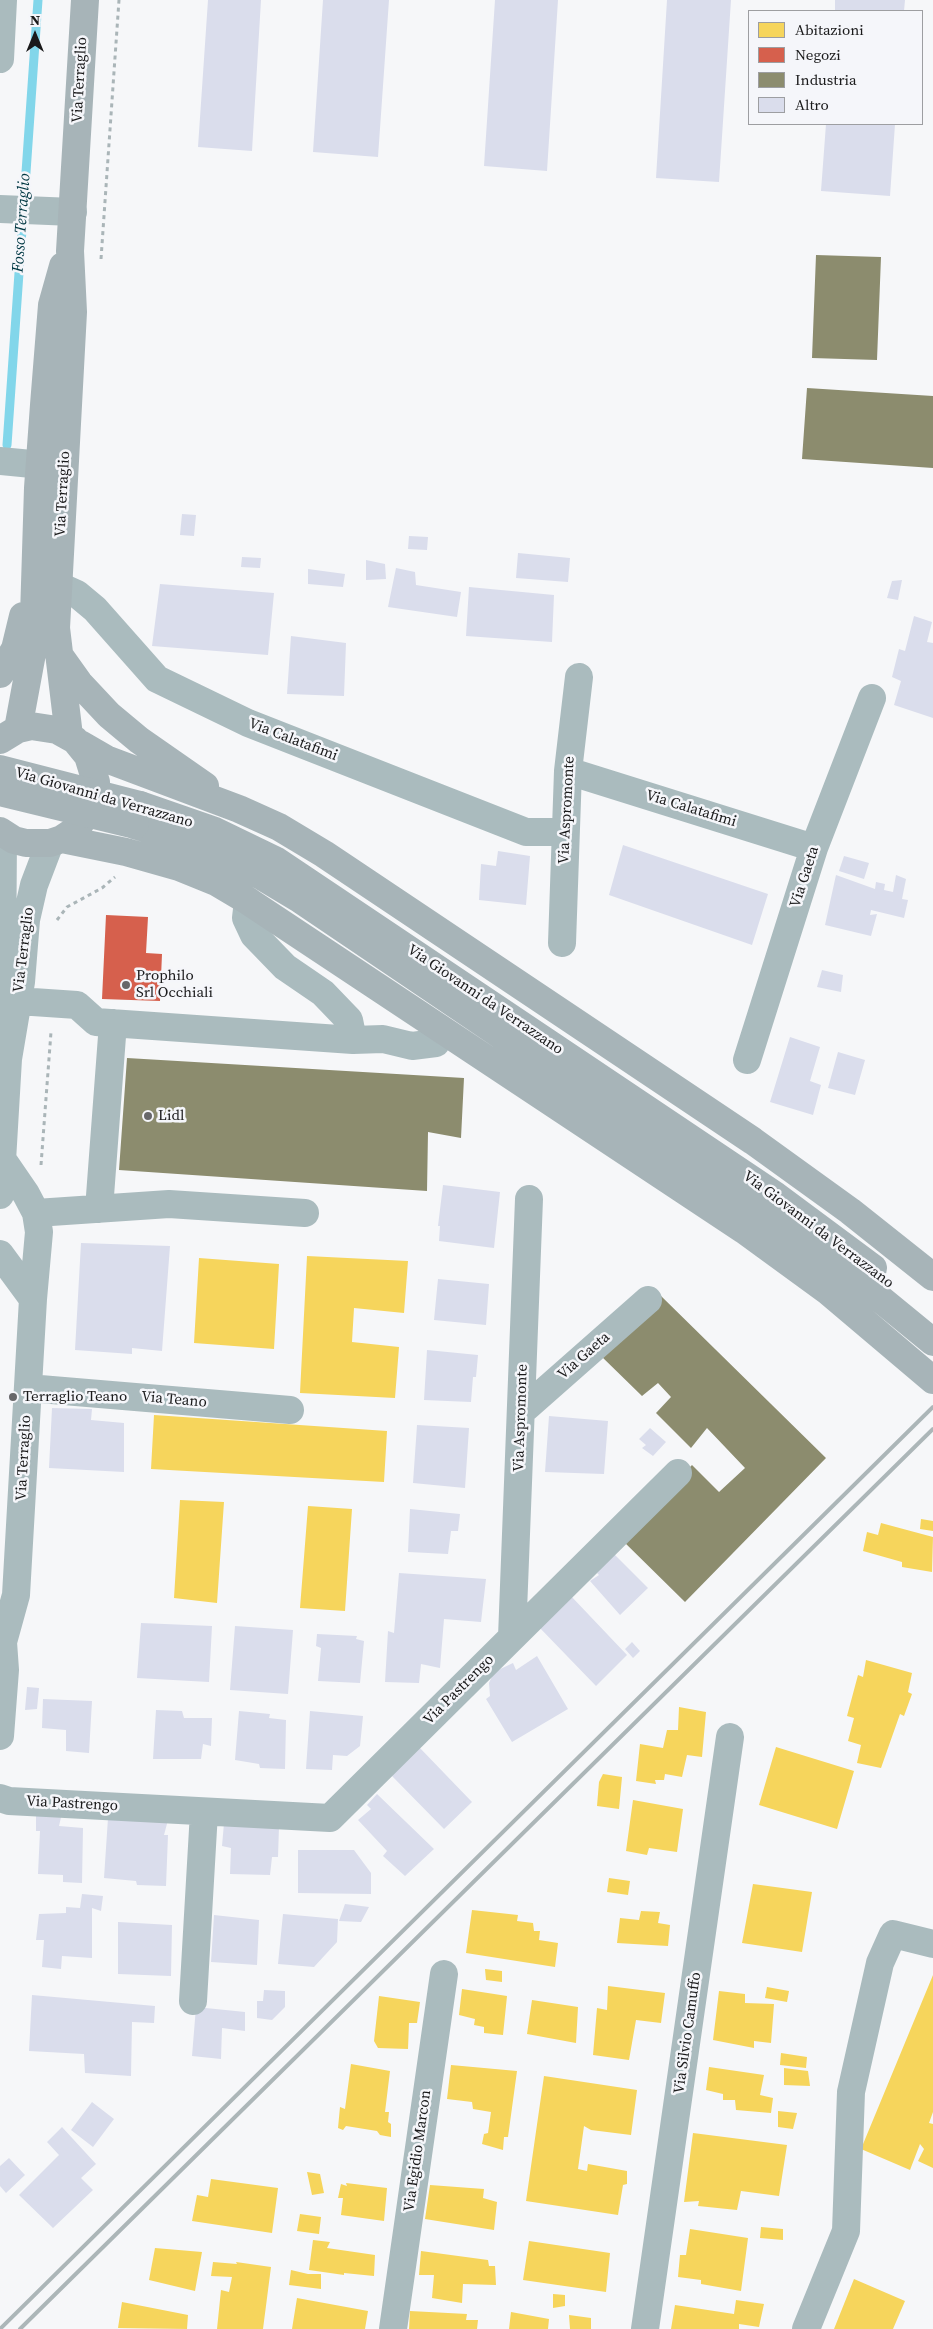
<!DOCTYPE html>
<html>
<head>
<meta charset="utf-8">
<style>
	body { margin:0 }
	#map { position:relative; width:933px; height:2329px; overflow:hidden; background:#f6f7f9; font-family:"Source Serif 4",serif }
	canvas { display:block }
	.legend { position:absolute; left:748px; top:10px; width:175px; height:115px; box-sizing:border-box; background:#f5f6fa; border:1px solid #9d9ea1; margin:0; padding:6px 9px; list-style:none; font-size:15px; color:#1a1a1b }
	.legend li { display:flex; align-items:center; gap:10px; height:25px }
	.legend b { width:25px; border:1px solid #9d9ea1 }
	.north { position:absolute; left:10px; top:10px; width:50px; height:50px; -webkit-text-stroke:4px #f5f6fa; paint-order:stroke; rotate:0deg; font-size:14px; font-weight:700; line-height:20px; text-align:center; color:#1a1a1b }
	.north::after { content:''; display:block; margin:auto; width:18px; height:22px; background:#1a1a1b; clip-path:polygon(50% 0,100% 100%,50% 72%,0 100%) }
</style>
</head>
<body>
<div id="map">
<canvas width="933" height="2329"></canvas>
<ul class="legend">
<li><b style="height:14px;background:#f6d55c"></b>Abitazioni</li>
<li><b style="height:14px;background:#d6604d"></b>Negozi</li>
<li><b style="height:14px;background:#8c8c6e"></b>Industria</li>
<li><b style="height:14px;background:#daddec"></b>Altro</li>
</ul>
<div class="north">N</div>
</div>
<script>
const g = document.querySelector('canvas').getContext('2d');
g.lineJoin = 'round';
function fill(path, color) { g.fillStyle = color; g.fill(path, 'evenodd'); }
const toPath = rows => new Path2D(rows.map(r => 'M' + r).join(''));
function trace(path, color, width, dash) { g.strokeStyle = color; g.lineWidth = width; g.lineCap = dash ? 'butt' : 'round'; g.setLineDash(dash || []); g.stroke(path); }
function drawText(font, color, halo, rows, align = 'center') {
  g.font = font + ' "Source Serif 4",serif'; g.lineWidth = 5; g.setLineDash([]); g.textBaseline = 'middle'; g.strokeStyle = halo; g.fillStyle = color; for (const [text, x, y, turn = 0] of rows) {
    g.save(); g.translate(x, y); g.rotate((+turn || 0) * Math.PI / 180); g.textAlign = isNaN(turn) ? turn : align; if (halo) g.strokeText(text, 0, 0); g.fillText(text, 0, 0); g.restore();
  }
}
fill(toPath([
	[307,1256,408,1261,404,1313,354,1308,352,1342,399,1347,395,1398,300,1393],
	[199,1258,279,1264,274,1349,194,1343],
	[154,1415,387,1431,384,1482,151,1469],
	[180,1500,224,1502,217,1603,174,1598],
	[308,1506,352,1509,345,1611,300,1608],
	[921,1519,933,1521,933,1531,920,1529],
	[881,1523,933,1537,932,1572,902,1567,902,1562,863,1551,867,1532,878,1535],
	[866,1660,912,1673,908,1692,912,1694,904,1716,900,1714,881,1768,857,1763,861,1745,848,1741,854,1718,847,1716,858,1675,863,1677],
	[679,1707,706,1712,702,1757,687,1755,682,1777,665,1774,664,1780,655,1780,656,1784,636,1781,640,1744,663,1748,667,1730,678,1730],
	[776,1747,854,1771,837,1829,759,1805],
	[603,1774,622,1777,619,1809,597,1806,599,1782],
	[633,1800,683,1809,677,1852,649,1848,647,1855,626,1851],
	[609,1878,630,1881,628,1895,607,1892],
	[753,1884,812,1892,802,1952,742,1943],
	[472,1910,518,1915,517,1921,533,1923,534,1931,540,1931,539,1940,558,1943,555,1967,466,1953],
	[641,1911,660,1912,658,1923,670,1925,668,1946,617,1943,620,1918,639,1920],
	[485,1969,502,1971,502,1982,486,1980],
	[933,1975,933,2112,929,2123,933,2124,933,2168,918,2161,924,2149,920,2144,910,2170,861,2149],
	[608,1986,665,1993,661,2023,636,2020,629,2060,593,2055,597,2008,607,2010],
	[767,1987,789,1991,787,2002,765,1998],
	[462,1989,507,1996,503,2035,484,2033,484,2027,474,2025,475,2019,459,2015],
	[719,1991,745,1994,745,2003,774,2004,771,2043,754,2041,754,2048,713,2040],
	[379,1996,420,2002,417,2023,409,2023,408,2049,378,2048,374,2041],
	[532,2000,578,2007,576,2043,527,2034],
	[781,2053,807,2057,806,2068,780,2065],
	[351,2064,390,2071,385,2112,389,2112,388,2122,391,2124,391,2137,380,2135,377,2131,346,2126,343,2130,338,2128,340,2107,345,2109],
	[451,2065,517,2071,508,2137,504,2137,503,2150,482,2144,484,2134,488,2133,491,2112,473,2109,472,2102,447,2099],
	[709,2067,764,2075,760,2095,773,2098,771,2113,736,2110,735,2100,723,2100,723,2094,706,2090],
	[784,2068,808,2071,810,2086,784,2085],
	[544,2076,637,2090,631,2135,591,2130,584,2126,578,2169,587,2171,588,2164,627,2171,627,2184,623,2185,618,2215,526,2201],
	[778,2111,797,2113,793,2129,778,2127],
	[693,2133,787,2145,779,2196,741,2191,737,2210,698,2206,699,2201,684,2202],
	[307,2172,320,2174,324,2193,312,2195],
	[211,2179,278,2188,272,2233,192,2221,197,2195,208,2197],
	[346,2183,387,2188,384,2221,341,2215,343,2198,338,2198,341,2184,347,2186],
	[430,2185,484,2189,483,2198,497,2202,494,2230,425,2219],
	[300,2214,321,2217,319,2234,297,2231],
	[761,2227,783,2229,783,2240,760,2238],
	[690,2229,748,2238,741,2291,701,2284,701,2280,678,2277,680,2255,686,2255],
	[313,2240,330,2242,327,2248,375,2255,374,2276,344,2273,344,2275,309,2270],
	[529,2241,610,2253,606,2292,523,2280],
	[155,2248,202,2252,195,2291,149,2280],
	[421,2251,488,2260,489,2266,495,2266,496,2285,463,2284,462,2303,432,2298,434,2275,419,2275],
	[213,2262,237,2264,236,2262,271,2267,263,2329,217,2329,221,2290,229,2292,232,2277,211,2276],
	[291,2270,308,2274,321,2274,321,2289,289,2285],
	[854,2279,905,2301,893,2329,834,2329],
	[553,2294,565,2295,565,2306,553,2308],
	[297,2298,368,2311,365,2329,292,2329],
	[736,2300,764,2304,759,2327,739,2324,739,2329,671,2329,675,2305,734,2314],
	[122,2302,188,2315,187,2329,118,2328],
	[410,2311,467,2314,466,2320,478,2320,477,2329,409,2329],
	[511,2312,549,2319,548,2329,509,2329],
	[569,2315,591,2318,591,2329,570,2329]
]), '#f6d55c');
fill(toPath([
	[106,915,148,917,146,953,162,954,160,1001,102,999]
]), '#d6604d');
fill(toPath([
	[816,255,881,257,877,360,812,358],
	[807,388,933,396,933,468,802,459],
	[127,1058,464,1078,461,1138,428,1132,427,1191,119,1170],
	[660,1295,826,1458,685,1602,620,1538,692,1465,719,1492,745,1468,707,1428,691,1448,656,1413,671,1397,658,1383,642,1396,600,1355]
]), '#8c8c6e');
trace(toPath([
	[7,445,38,0]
]), '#82d6ea', 9);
fill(toPath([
	[208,0,261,0,252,151,198,147],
	[323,0,389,0,378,157,313,152],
	[495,0,558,0,547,171,484,166],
	[667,0,731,0,719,182,656,178],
	[835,0,905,0,904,11,835,11],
	[826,124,895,124,890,196,821,191],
	[182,514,196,515,194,536,180,535],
	[409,536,428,537,427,550,408,549],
	[518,553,570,558,568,582,516,578],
	[242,557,261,558,260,568,241,567],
	[366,560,385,564,386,579,366,580],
	[396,568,415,572,416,585,461,592,457,617,388,607],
	[308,569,345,574,343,587,308,584],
	[902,580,898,600,887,598,892,581],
	[160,584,274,593,268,655,152,646],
	[469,587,554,595,552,642,466,636],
	[914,616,932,622,927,642,933,643,933,718,894,705,901,681,892,677,899,649,905,651],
	[291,636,346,643,344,696,287,694],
	[623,845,768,894,752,945,609,895],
	[498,851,530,856,526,905,479,900,481,864,496,866],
	[844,856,869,863,864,879,839,871],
	[836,875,875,889,876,882,885,884,884,890,893,892,896,875,906,879,902,899,908,900,904,918,871,910,870,915,877,914,871,936,825,925],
	[822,970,843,975,841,992,817,987],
	[790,1037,820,1047,810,1081,821,1085,813,1115,770,1102],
	[838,1052,865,1060,855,1095,828,1088],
	[443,1185,500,1192,494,1248,439,1241,440,1226,438,1226],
	[81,1243,170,1246,162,1351,132,1348,132,1354,75,1350],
	[438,1279,489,1284,486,1325,434,1320],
	[427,1350,478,1355,476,1377,473,1377,471,1402,424,1400],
	[52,1408,92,1409,91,1420,124,1423,124,1472,49,1468],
	[549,1416,608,1421,604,1474,545,1472],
	[417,1425,469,1428,465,1488,413,1483],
	[650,1428,666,1442,653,1456,642,1448,646,1445,639,1439],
	[410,1509,460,1514,458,1531,451,1531,448,1554,408,1552],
	[613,1553,648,1588,620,1615,590,1581,599,1575,597,1573],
	[399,1573,486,1579,481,1622,444,1619,440,1668,421,1664,419,1683,385,1682,388,1631,394,1633],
	[570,1595,627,1655,596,1686,538,1626],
	[141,1623,212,1626,209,1682,137,1678],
	[235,1626,293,1630,288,1694,230,1690],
	[317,1634,357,1636,356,1639,364,1641,360,1683,318,1681,321,1648,316,1646],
	[632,1642,640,1651,633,1658,625,1649],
	[537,1656,568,1709,512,1742,486,1699,490,1696,489,1683,494,1672,513,1663,516,1670],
	[27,1687,39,1688,37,1709,25,1710],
	[43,1699,92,1701,89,1753,66,1751,66,1730,42,1728],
	[156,1710,182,1711,184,1718,212,1718,211,1746,203,1744,201,1759,153,1759],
	[239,1711,270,1714,269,1718,286,1720,285,1769,260,1768,259,1764,235,1760],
	[310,1711,363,1716,360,1746,347,1756,333,1755,332,1770,306,1769],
	[419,1747,472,1802,444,1829,391,1775],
	[377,1794,434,1849,405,1876,383,1856,387,1851,358,1820,371,1809,367,1805],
	[36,1812,62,1813,59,1826,83,1828,82,1883,63,1882,63,1875,38,1874,40,1831,36,1831],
	[108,1818,168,1820,164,1835,168,1835,166,1886,137,1885,136,1881,104,1878],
	[224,1823,279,1827,278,1857,272,1857,270,1875,230,1874,231,1848,222,1846],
	[298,1850,354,1850,371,1873,371,1894,298,1893],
	[82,1894,103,1896,101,1911,92,1908,92,1958,62,1956,61,1969,42,1967,44,1940,36,1940,39,1914,66,1913,66,1907,80,1908],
	[345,1904,369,1907,361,1922,339,1921],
	[283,1914,338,1919,337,1942,314,1967,278,1964],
	[214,1915,259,1920,257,1965,211,1962],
	[118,1922,172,1925,171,1976,118,1974],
	[264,1990,285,1991,285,2007,272,2020,257,2018,257,2001,263,2001],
	[32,1995,155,2006,154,2023,132,2022,131,2076,85,2073,84,2054,29,2051],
	[196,2007,245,2012,245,2031,222,2028,221,2059,192,2056],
	[92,2102,114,2119,93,2147,71,2130],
	[62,2127,96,2164,81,2178,93,2190,53,2228,19,2195,59,2155,47,2142],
	[9,2158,25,2175,6,2193,0,2186,0,2166]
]), '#daddec');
trace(toPath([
	[101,259,119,0],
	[57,920,67,907,102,888,115,877],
	[41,1165,51,1032]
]), '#aab5b8', 3, [4, 4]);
trace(toPath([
	[0,59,3,0],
	[0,209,73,212],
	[0,461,63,467],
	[57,585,77,594,95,609,157,679,248,723,526,832,564,832],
	[568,771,814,848],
	[3,834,2,982,4,1010],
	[248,901,246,918,254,935,285,967,323,993,349,1020,353,1040],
	[562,943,568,771,579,677],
	[18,1001,77,1005,96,1022,353,1040,383,1039,412,1046,436,1043],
	[747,1060,814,848,872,698],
	[2,1159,26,1194,36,1213,39,1232,33,1299],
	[0,1195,8,1059,21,982,26,920,34,885,50,843],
	[99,1209,113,1023],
	[36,1213,169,1204,305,1213],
	[0,1254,33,1299,16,1595,3,1642],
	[28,1388,290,1410],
	[521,1412,648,1300],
	[0,1635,3,1642,5,1670,0,1736],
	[512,1637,529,1199],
	[0,1798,9,1801,330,1818,678,1473],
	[193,2001,204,1812],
	[393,2329,444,1974],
	[645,2329,730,1737],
	[806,2329,846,2231,851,2092,880,1963,893,1934,933,1944]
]), '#aabbbe', 28);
trace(toPath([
	[59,655,79,683,109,715,139,740,205,786],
	[0,674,15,649,23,616],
	[18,729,33,648,38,488,44,405,52,305,63,266],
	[69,736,56,628,73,312,70,251,85,0],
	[0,740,18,729,31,726,57,730,75,740,88,756,96,782,91,809,74,831,62,839,50,843,26,843,14,840,0,831],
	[80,744,106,759,239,809,279,827,324,854,753,1141,850,1211,933,1277],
	[140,805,215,831,275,860,776,1196,873,1268],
	[135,825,190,842,263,877,298,898,807,1242,850,1274,933,1342],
	[62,839,126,852,179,867,216,882,248,901,744,1230,829,1292,933,1380]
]), '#a7b4b8', 28);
trace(toPath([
	[0,2329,933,1407],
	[20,2329,933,1429]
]), '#acb6b8', 4);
trace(toPath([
	[0,769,140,805],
	[0,792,135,825]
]), '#a7b4b8', 28);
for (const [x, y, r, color] of [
	[126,985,5,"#676769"],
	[148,1116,5,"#676769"],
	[13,1397,5,"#676769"]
]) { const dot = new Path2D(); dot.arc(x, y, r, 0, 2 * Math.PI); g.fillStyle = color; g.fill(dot); trace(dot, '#f5f6fa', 2); }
drawText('15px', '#1a1a1b', '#f5f6fa', [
	["Via Terraglio",80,80,-87],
	["Via Terraglio",63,494,-87],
	["Via Calatafimi",293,740,21],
	["Via Giovanni da Verrazzano",104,798,16],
	["Via Calatafimi",691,809,17],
	["Via Aspromonte",567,810,-87],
	["Via Gaeta",805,877,-72],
	["Via Terraglio",24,950,-83],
	["Via Giovanni da Verrazzano",485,1000,34],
	["Via Giovanni da Verrazzano",818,1230,37],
	["Via Gaeta",584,1356,-41],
	["Via Teano",174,1400,5],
	["Via Aspromonte",521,1418,-88],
	["Via Terraglio",24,1458,-87],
	["Via Pastrengo",459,1690,-45],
	["Via Pastrengo",72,1804,3],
	["Via Silvio Camuffo",688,2033,-82],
	["Via Egidio Marcon",418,2151,-82]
]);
drawText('15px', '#1a1a1b', '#f5f6fa', [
	["Prophilo",136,976],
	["Srl Occhiali",136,993],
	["Lidl",158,1116],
	["Terraglio Teano",23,1397]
], 'left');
drawText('italic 16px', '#003843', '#f5f6fa', [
	["Fosso Terraglio",22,223,-86]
]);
</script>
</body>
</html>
